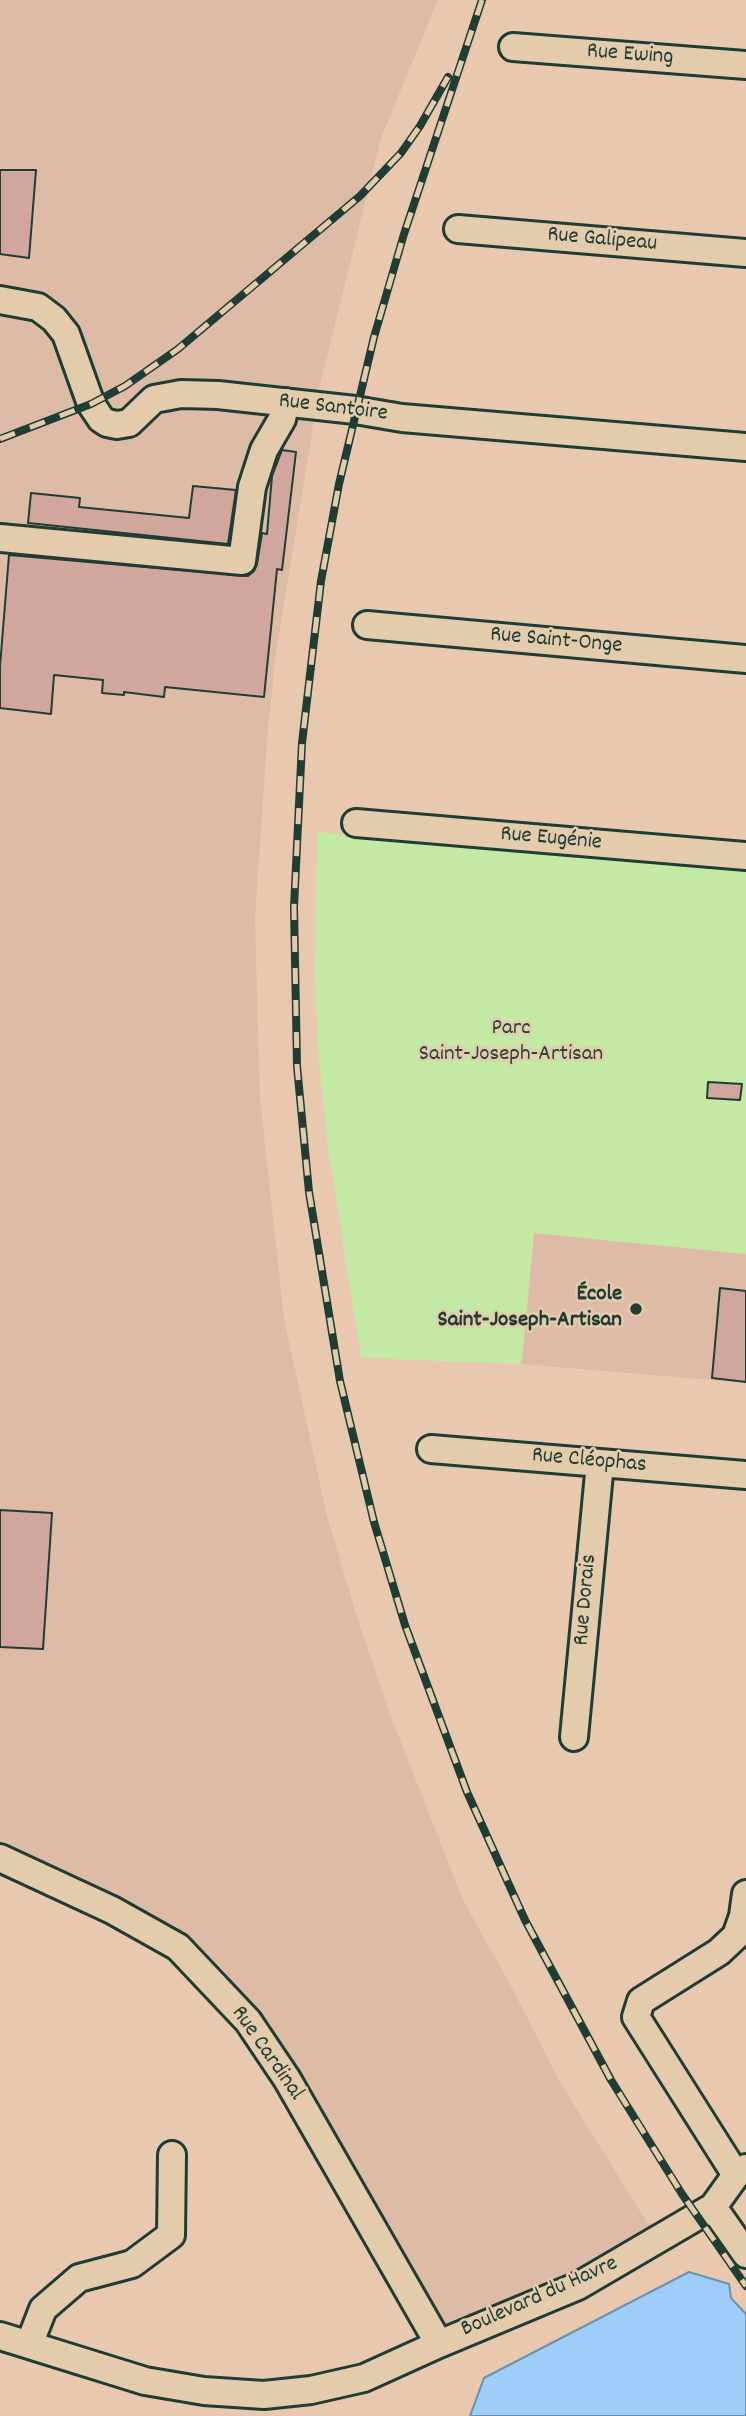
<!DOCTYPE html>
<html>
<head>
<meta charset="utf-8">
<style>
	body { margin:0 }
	canvas { display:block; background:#e8c8ae }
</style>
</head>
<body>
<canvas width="746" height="2416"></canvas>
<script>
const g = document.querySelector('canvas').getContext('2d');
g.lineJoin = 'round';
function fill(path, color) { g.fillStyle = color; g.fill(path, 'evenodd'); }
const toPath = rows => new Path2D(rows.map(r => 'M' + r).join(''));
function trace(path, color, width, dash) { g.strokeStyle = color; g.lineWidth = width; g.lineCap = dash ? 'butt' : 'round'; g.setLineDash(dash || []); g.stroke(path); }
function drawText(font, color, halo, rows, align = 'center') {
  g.font = font + ' Dekko,sans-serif'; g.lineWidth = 5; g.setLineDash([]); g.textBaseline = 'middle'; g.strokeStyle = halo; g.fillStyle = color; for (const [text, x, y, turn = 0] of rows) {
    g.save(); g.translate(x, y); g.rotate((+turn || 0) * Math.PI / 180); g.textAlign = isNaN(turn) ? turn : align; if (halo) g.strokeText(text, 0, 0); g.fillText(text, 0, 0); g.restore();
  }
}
fill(toPath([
	[0,0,438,0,381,138,319,389,276,653,268,727,255,919,260,1098,284,1319,327,1516,357,1617,391,1717,463,1900,512,1988,561,2084,648,2224,698,2217,439,2344,287,2079,178,1947,0,1858],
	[534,1233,746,1254,746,1383,522,1364]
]), '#ddbba7');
fill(toPath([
	[317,832,746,872,746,1254,534,1233,521,1364,361,1358,328,1147,318,1051,315,978]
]), '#c3e9a4');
const water = toPath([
	[689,2272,729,2284,731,2298,746,2314,746,2416,470,2416,484,2378,689,2272]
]);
fill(water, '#9ecdf9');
trace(water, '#6b93aa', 2);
const building = toPath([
	[0,170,36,170,29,258,0,254,0,170],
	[282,450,296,452,282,570,277,569,264,697,165,687,164,697,124,692,124,695,102,693,103,680,54,675,51,714,0,708,0,666,9,555,248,576,254,571,257,564,262,533,267,534,272,476,282,450],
	[193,486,236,490,228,544,28,523,31,493,80,498,79,507,189,518,193,486],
	[708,1082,742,1084,740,1100,707,1098,708,1082],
	[720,1288,746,1291,746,1382,712,1378,720,1288],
	[0,1510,52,1513,43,1649,0,1647,0,1510]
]);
fill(building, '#d1a69d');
trace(building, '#1f3d34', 2);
const minor = toPath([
	[513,47,746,65],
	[458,229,746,253],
	[0,300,38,307,54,319,66,334,91,404,101,419,107,423,117,425,129,423,154,399,181,394,218,395,355,410,402,418,746,447],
	[0,538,242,561,252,487,264,450,282,419,286,402],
	[367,625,746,659],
	[356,823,746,856],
	[431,1449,746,1475],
	[574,1737,600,1463],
	[0,1858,112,1910,178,1947,248,2021,287,2079,439,2344],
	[736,2175,636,2017,641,2001,719,1952,736,1936,743,1916,746,1894],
	[713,2207,746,2254],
	[0,2336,145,2381,204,2391,264,2395,311,2390,364,2378,439,2344,578,2286,713,2207,736,2175,746,2168],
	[29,2345,43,2309,79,2278,132,2264,171,2235,172,2155]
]);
trace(minor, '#1f3d34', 32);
trace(minor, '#e4cbac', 26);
const rail = toPath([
	[482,0,404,234,374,337,339,484,321,581,302,743,294,907,297,1066,309,1192,340,1381,374,1522,405,1625,467,1792,525,1920,611,2080,682,2194,746,2286],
	[0,439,91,404,125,386,178,349,360,196,401,153,420,126,448,77]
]);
trace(rail, '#1f3d34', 8);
trace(rail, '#e4cbac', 5, [16]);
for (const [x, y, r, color] of [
	[636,1309,7,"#1f3d34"]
]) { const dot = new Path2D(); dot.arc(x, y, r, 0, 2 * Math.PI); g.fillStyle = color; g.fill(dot); trace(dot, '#e4cbac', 2.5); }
drawText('23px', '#1f3d34', '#e4cbac', [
	["Rue Ewing",630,56,4],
	["Rue Galipeau",602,241,5],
	["Rue Santoire",333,409,7],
	["Rue Saint-Onge",556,642,5],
	["Rue Eugénie",551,840,5],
	["Rue Cléophas",589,1462,5],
	["Rue Dorais",587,1600,-85],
	["Rue Cardinal",266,2054,55],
	["Boulevard du Havre",540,2298,-24]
]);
drawText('23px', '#27463a', '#e4cbac', [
	["Parc",511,1030],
	["Saint-Joseph-Artisan",511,1056]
]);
drawText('bold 23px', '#1f3d34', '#e4cbac', [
	["École",622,1296],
	["Saint-Joseph-Artisan",622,1322]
], 'right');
</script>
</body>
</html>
